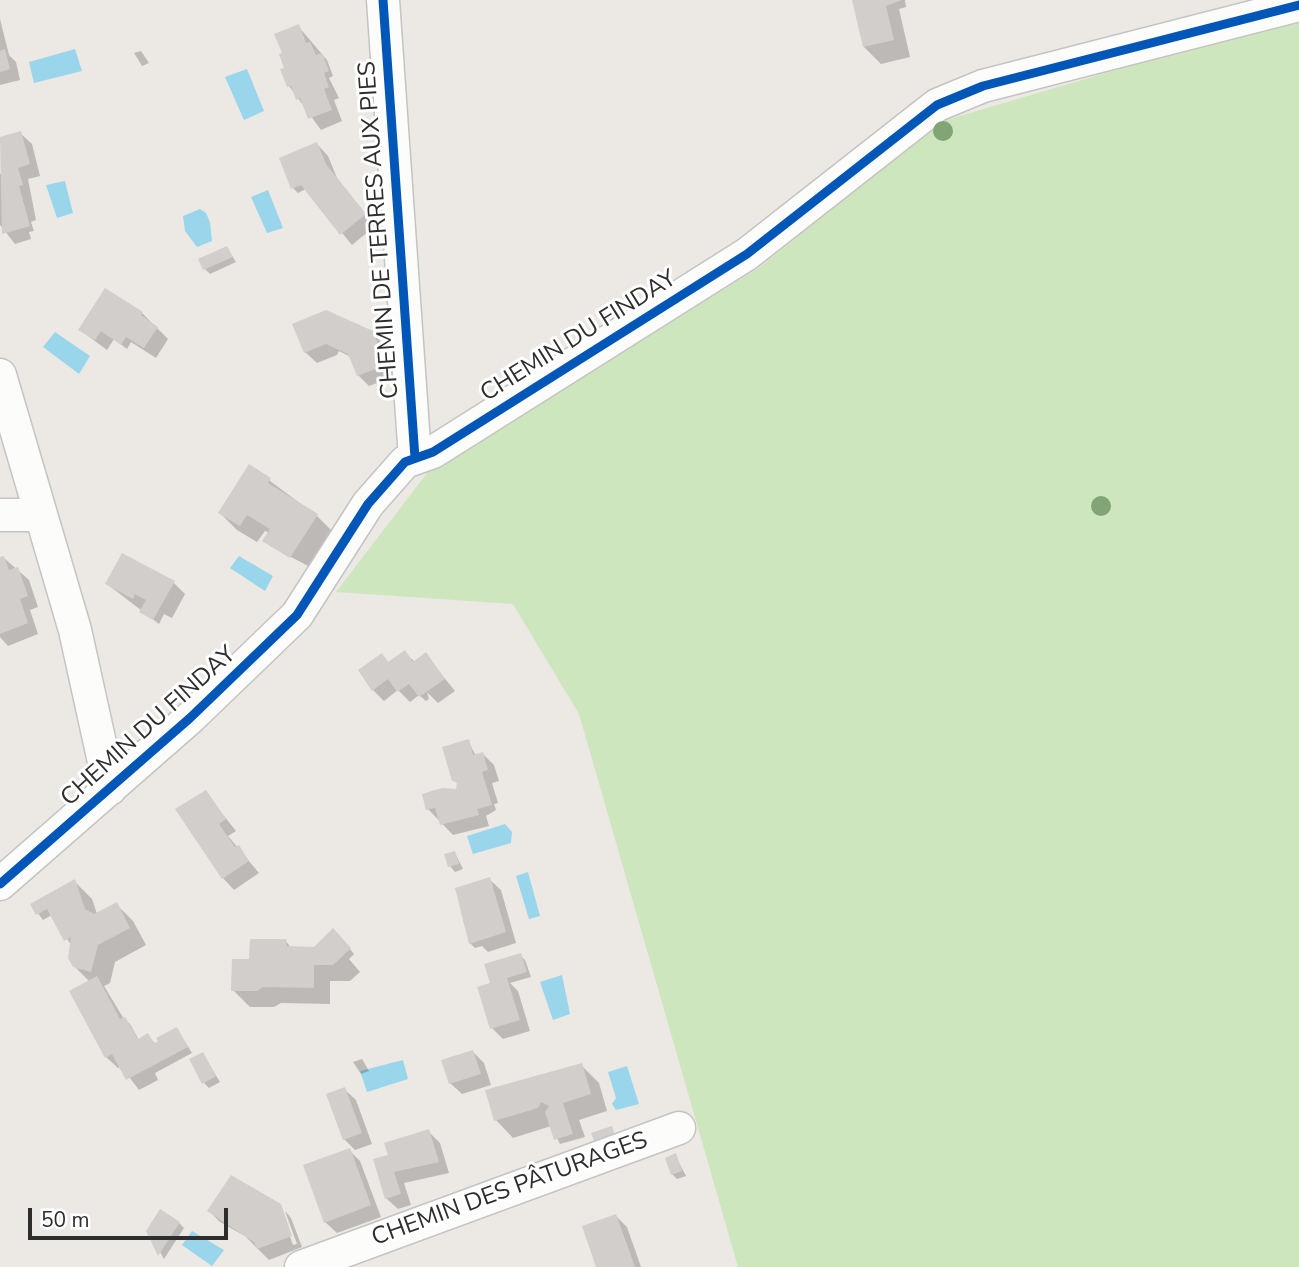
<!DOCTYPE html>
<html>
<head>
<meta charset="utf-8">
<style>
	body { margin:0 }
	#map { position:relative; width:1299px; height:1267px; overflow:hidden; background:#ece8e4; font-family:"Nunito Sans",sans-serif }
	canvas { display:block }
	.scale { position:absolute; left:28px; top:1208px; width:200px; height:32px; box-sizing:border-box; border:4px solid #2e2e2e; border-top:0; padding-left:9px; font-size:21px; line-height:24px; white-space:nowrap; color:#2e2e2e; -webkit-text-stroke:5px #fff; paint-order:stroke }
</style>
</head>
<body>
<div id="map">
<canvas width="1299" height="1267"></canvas>
<div class="scale">50 m</div>
</div>
<script>
const g = document.querySelector('canvas').getContext('2d');
g.lineJoin = 'round';
function fill(path, color) { g.fillStyle = color; g.fill(path, 'evenodd'); }
const toPath = rows => new Path2D(rows.map(r => 'M' + r).join(''));
function trace(path, color, width, dash) { g.strokeStyle = color; g.lineWidth = width; g.lineCap = dash ? 'butt' : 'round'; g.setLineDash(dash || []); g.stroke(path); }
function drawText(font, color, halo, rows, align = 'center') {
  g.font = font + ' "Nunito Sans",sans-serif'; g.lineWidth = 6; g.setLineDash([]); g.textBaseline = 'middle'; g.strokeStyle = halo; g.fillStyle = color; for (const [text, x, y, turn = 0] of rows) {
    g.save(); g.translate(x, y); g.rotate((+turn || 0) * Math.PI / 180); g.textAlign = isNaN(turn) ? turn : align; if (halo) g.strokeText(text, 0, 0); g.fillText(text, 0, 0); g.restore();
  }
}
fill(toPath([
	[1299,0,1299,1267,738,1267,579,714,513,604,336,592,434,464,760,267,936,123,1289,19]
]), '#cee6be');
fill(toPath([
	[75,49,82,71,34,83,29,62],
	[247,69,264,111,244,120,225,77],
	[65,181,73,213,57,218,46,185],
	[268,190,283,228,267,233,251,197],
	[200,209,206,213,210,222,212,241,197,247,185,231,183,216],
	[55,332,90,356,79,374,43,347],
	[239,556,273,576,265,591,230,568],
	[505,824,512,832,511,843,473,854,467,836],
	[528,872,540,916,529,919,516,876],
	[562,975,570,1014,553,1020,540,982],
	[403,1060,408,1079,367,1092,360,1071],
	[627,1066,639,1104,616,1110,612,1104,616,1098,608,1072],
	[192,1231,224,1250,212,1266,182,1245]
]), '#99d6ec');
fill(toPath([
	[854,0,905,0,906,7,899,9,910,57,881,64,864,47],
	[0,19,9,55,16,62,20,80,0,85],
	[298,26,327,60,333,76,329,78,339,98,334,100,342,121,321,130,289,86,287,69],
	[141,51,149,63,142,66,134,53],
	[20,133,32,144,40,176,28,179,36,220,31,222,34,231,29,232,31,239,15,244,0,225,0,174,5,172,0,139],
	[317,144,328,156,337,178,375,226,352,245,306,189,298,193,293,188],
	[227,248,236,262,210,274,205,269],
	[105,291,142,313,168,339,156,358,131,342,127,349,114,339,107,350,80,330],
	[295,325,372,332,383,344,396,376,369,386,358,375,351,357,339,351,337,355,317,363,305,352],
	[250,466,317,516,334,533,312,568,270,546,265,541,269,533,265,531,257,542,237,530,220,513],
	[4,558,29,580,38,607,30,610,38,634,8,646,0,637,0,559],
	[174,583,185,594,172,618,164,614,159,624,107,584],
	[404,652,415,662,426,655,455,691,438,703,427,692,429,699,426,701,419,695,410,702,398,690,384,701,373,690,382,655,389,663],
	[468,741,476,756,483,754,494,765,499,781,492,783,498,803,494,804,496,810,486,816,489,826,453,835,428,809,457,791,459,785,454,780],
	[205,792,236,831,228,836,259,873,234,890,223,878,178,810],
	[455,853,463,869,455,872,450,866],
	[489,879,501,890,516,943,488,952,482,946,475,948,470,943,463,920,468,918],
	[75,882,92,899,97,914,116,904,133,921,146,945,115,962,110,983,104,986,124,1019,130,1024,139,1040,148,1035,156,1045,177,1029,192,1053,155,1073,158,1080,139,1090,121,1066,118,1068,106,1057,90,982,74,966,71,945,52,915,43,920,32,905],
	[338,935,354,954,349,959,360,972,350,981,330,981,330,1004,281,1003,274,1007,250,1007,233,990,251,961,286,941,291,948,315,948],
	[520,955,525,960,531,977,510,983,518,991,530,1031,503,1039,492,1028,494,984],
	[473,1052,484,1063,491,1085,462,1094,450,1083],
	[203,1054,220,1082,209,1088,204,1083],
	[362,1059,369,1071,361,1074,353,1062],
	[581,1065,599,1083,607,1111,579,1120,585,1137,560,1144,551,1126,513,1138,496,1120,487,1091],
	[344,1089,356,1100,372,1144,355,1150,344,1139],
	[428,1131,440,1143,449,1173,404,1183,411,1205,398,1209,386,1198,390,1156],
	[349,1150,360,1161,381,1217,337,1233,325,1222],
	[675,1155,686,1176,677,1179,672,1174],
	[279,1206,293,1245,297,1244,285,1211,291,1218,302,1247,269,1260,245,1236,220,1222,209,1211],
	[616,1216,627,1227,641,1267,597,1267],
	[179,1223,184,1228,164,1259,148,1231]
]), '#0003');
fill(toPath([
	[852,0,902,0,886,6,894,40,863,47],
	[299,24,306,43,310,42,316,55,322,53,329,71,324,73,329,87,324,89,332,110,308,119,300,98,296,100,291,86,287,87,280,69,284,68,279,54,282,53,274,34],
	[5,49,10,69,0,72,0,51],
	[21,131,30,164,18,168,23,185,19,186,30,226,2,234,0,137],
	[317,142,326,164,366,214,340,235,301,185,291,189,279,158],
	[227,246,233,257,203,270,198,259],
	[105,288,143,312,141,315,158,327,144,348,126,337,121,345,101,331,95,340,78,330],
	[326,310,373,331,386,365,357,376,348,354,326,344,304,353,292,324],
	[249,464,271,478,268,483,318,514,290,558,262,541,270,529,247,515,240,526,218,513],
	[122,553,175,581,153,620,139,612,146,600,135,594,133,599,105,584],
	[4,556,9,570,18,567,28,596,20,599,28,623,0,634,0,557],
	[405,650,413,662,426,652,445,679,419,697,409,684,397,692,388,679,372,691,358,670,382,653,388,662],
	[469,739,473,755,483,752,488,770,482,772,492,805,477,809,479,815,440,825,435,808,426,810,422,794,442,788,456,789,457,782,452,781,442,747],
	[206,790,226,819,219,824,235,847,239,845,249,861,222,879,175,809],
	[455,851,459,864,448,867,444,854],
	[490,877,506,932,469,944,455,888],
	[75,879,85,909,94,914,117,902,130,928,98,945,91,972,73,967,68,958,71,937,64,941,47,909,36,915,30,904],
	[333,928,351,948,333,965,314,965,314,988,263,987,257,991,231,991,232,959,249,959,250,939,286,939,287,946,314,947],
	[521,953,527,972,507,978,520,1020,490,1029,477,987,490,983,484,964],
	[97,976,120,1019,125,1017,138,1039,148,1033,154,1044,158,1041,156,1038,177,1027,188,1047,126,1080,112,1054,105,1058,69,991],
	[473,1050,481,1074,449,1084,441,1060],
	[203,1052,216,1076,202,1084,189,1059],
	[582,1063,591,1094,563,1103,573,1134,554,1140,545,1112,549,1106,541,1102,538,1108,494,1121,485,1090],
	[345,1087,362,1133,343,1140,326,1094],
	[612,1126,616,1139,596,1146,591,1133],
	[429,1129,439,1162,394,1172,401,1194,385,1199,373,1159,388,1155,384,1143],
	[350,1148,371,1205,324,1223,303,1165],
	[676,1153,682,1171,671,1175,665,1158],
	[231,1175,281,1204,292,1236,257,1249,254,1242,207,1211],
	[160,1209,180,1222,158,1256,146,1231],
	[616,1214,635,1267,596,1267,582,1226]
]), '#d1cecb');
const street = toPath([
	[383,0,415,458],
	[0,375,75,630,110,789],
	[0,515,41,515],
	[0,884,190,718,297,615,368,504,405,462,433,452,747,254,937,105,983,86,1299,5],
	[301,1267,679,1128]
]);
trace(street, '#c5c4c5', 35);
trace(street, '#fcfcfb', 32);
trace(toPath([
	[383,0,415,458],
	[0,884,190,718,297,615,368,504,405,462,433,452,747,254,937,105,983,86,1299,5]
]), '#0057b8', 9);
g.fillStyle = '#82a575';
for (const [x, y] of [
	[943,131],
	[1101,506]
]) { g.beginPath(); g.arc(x, y, 10, 0, 2 * Math.PI); g.fill(); }
drawText('24px', '#2e2e2e', '#fff', [
	["CHEMIN DE TERRES AUX PIES",380,230,-94],
	["CHEMIN DU FINDAY",579,337,-32],
	["CHEMIN DU FINDAY",149,727,-42],
	["CHEMIN DES PÂTURAGES",510,1190,-20]
]);
</script>
</body>
</html>
